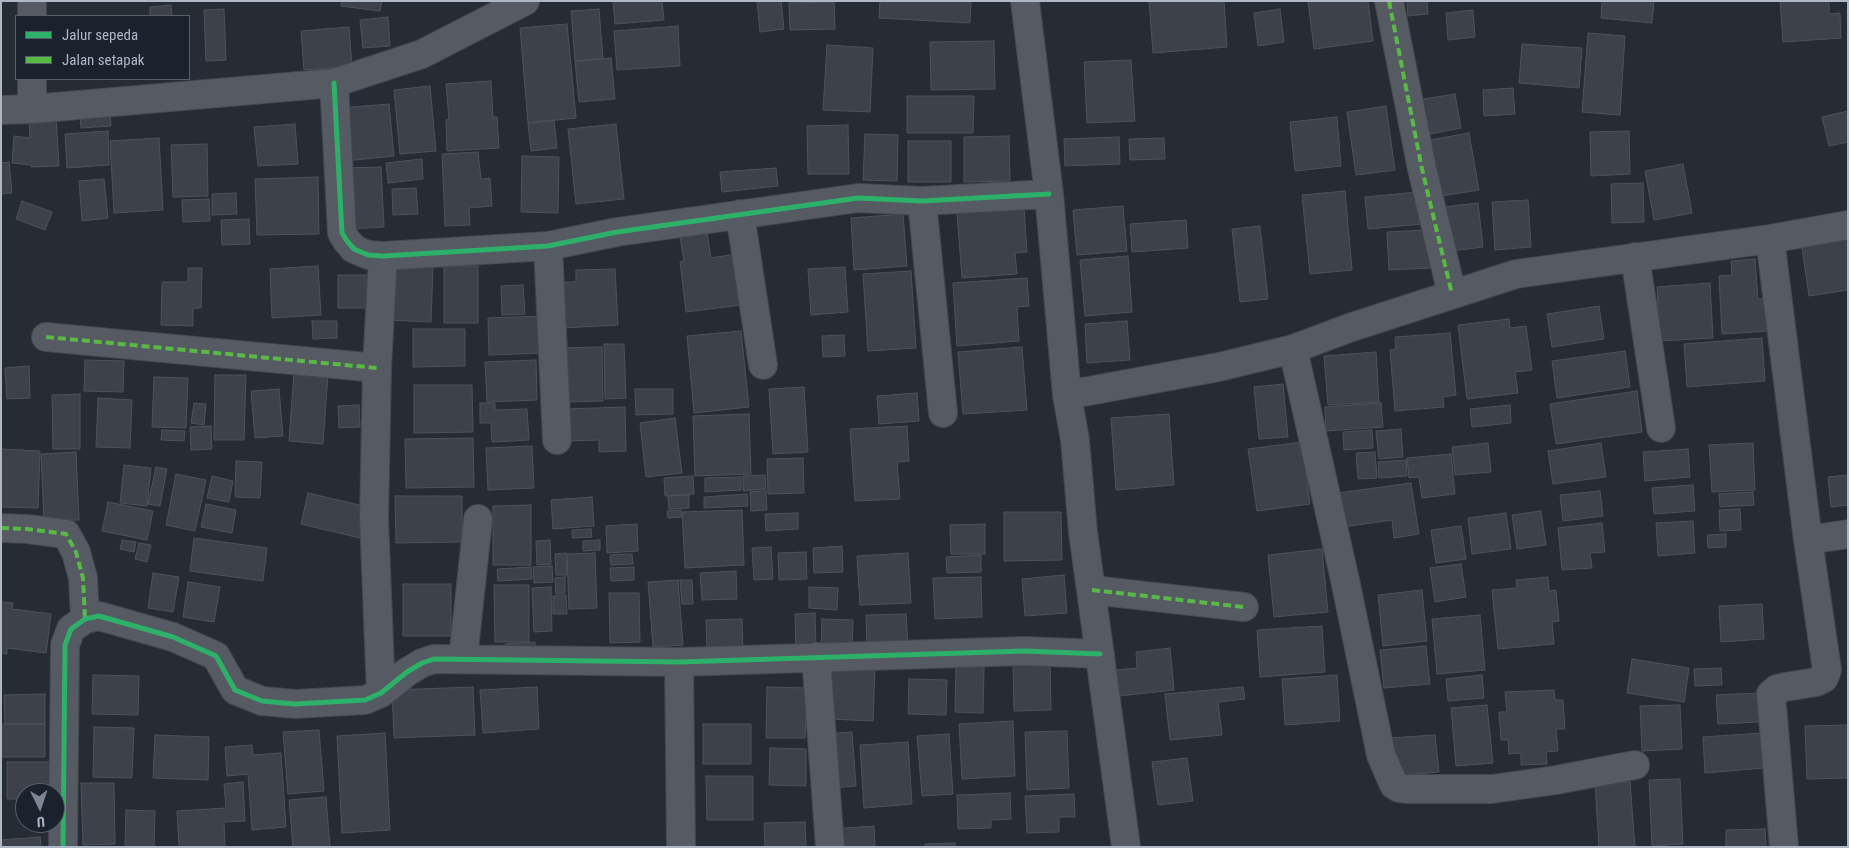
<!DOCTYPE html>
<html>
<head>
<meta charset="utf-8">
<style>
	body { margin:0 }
	#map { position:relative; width:1849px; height:848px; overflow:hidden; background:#262c33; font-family:"Roboto Condensed",sans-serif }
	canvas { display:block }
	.frame { position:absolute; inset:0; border:2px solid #aeb7c6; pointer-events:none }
	.legend { position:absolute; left:15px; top:15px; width:175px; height:65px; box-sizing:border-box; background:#19222d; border:1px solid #555e6a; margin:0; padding:6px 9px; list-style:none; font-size:15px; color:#aeb7c6 }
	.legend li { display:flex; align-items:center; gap:10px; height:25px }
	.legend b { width:25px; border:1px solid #555e6a }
	.north { position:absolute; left:15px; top:783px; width:50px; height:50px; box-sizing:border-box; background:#19222d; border:1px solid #555e6a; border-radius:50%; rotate:176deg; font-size:14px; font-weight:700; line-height:20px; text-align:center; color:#aeb7c6 }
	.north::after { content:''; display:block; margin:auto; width:18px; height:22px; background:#7e8693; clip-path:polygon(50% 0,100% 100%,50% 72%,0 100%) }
</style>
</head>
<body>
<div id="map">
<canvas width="1849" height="848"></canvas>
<div class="frame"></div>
<ul class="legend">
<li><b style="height:6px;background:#2db169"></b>Jalur sepeda</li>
<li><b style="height:6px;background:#58b947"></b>Jalan setapak</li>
</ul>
<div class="north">U</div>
</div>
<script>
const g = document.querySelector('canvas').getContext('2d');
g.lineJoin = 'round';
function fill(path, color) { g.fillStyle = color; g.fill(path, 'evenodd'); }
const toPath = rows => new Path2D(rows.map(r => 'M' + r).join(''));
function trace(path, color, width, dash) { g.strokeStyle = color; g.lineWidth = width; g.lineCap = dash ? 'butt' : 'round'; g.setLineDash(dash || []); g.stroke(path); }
const building = toPath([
	[342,1,382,1,380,11,341,6,342,1],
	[613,1,662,1,664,20,615,24,613,1],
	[757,1,781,1,784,29,760,32,757,1],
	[880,1,971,1,970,23,879,18,880,1],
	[1149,1,1224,1,1227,47,1153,53,1149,1],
	[1308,1,1368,1,1373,41,1314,49,1308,1],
	[1407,1,1427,1,1428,14,1408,16,1407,1],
	[1602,1,1654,1,1652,23,1601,18,1602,1],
	[1780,1,1829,1,1829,14,1840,13,1841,38,1783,42,1780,1],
	[834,2,835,29,790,30,789,3,834,2],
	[171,5,172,16,150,16,150,7,171,5],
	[224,9,226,60,206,61,204,10,224,9],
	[599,9,603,59,575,61,571,11,599,9],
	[1280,9,1284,42,1258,46,1254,13,1280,9],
	[1473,10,1475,37,1448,40,1446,13,1473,10],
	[388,17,390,46,363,48,360,20,388,17],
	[567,24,576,118,528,123,520,28,567,24],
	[678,26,680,66,617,70,614,31,678,26],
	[349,27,352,66,304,70,301,31,349,27],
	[1588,33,1625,36,1620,115,1582,112,1588,33],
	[994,41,995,89,931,90,930,42,994,41],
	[1522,44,1582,48,1579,88,1519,83,1522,44],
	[827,45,873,48,870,112,823,110,827,45],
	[611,58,615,99,579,102,575,61,611,58],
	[1131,60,1135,121,1087,123,1084,62,1131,60],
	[491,81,493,117,497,117,499,148,447,151,446,120,449,119,446,84,491,81],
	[430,86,436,151,400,154,394,90,430,86],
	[1513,88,1515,114,1484,116,1483,90,1513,88],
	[1455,94,1461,128,1425,135,1418,100,1455,94],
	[907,96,974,96,973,133,907,133,907,96],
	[389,104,394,156,345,161,340,108,389,104],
	[1386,106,1395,170,1356,175,1347,112,1386,106],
	[110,110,111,126,81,128,80,112,110,110],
	[1848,111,1848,142,1829,146,1822,117,1848,111],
	[56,116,59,166,31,167,31,165,12,163,14,136,30,138,29,117,56,116],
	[1337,117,1341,166,1295,171,1290,122,1337,117],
	[554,120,557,148,531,151,528,123,554,120],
	[295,124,298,164,258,166,254,127,295,124],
	[616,124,624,199,576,204,568,129,616,124],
	[848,125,849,174,808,174,807,126,848,125],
	[108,131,109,165,67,168,65,134,108,131],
	[1629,131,1630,174,1591,176,1590,132,1629,131],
	[1469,133,1479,190,1435,197,1425,141,1469,133],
	[865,134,898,135,897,181,863,180,865,134],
	[1009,136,1010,181,964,182,964,137,1009,136],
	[1119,137,1120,164,1065,166,1064,139,1119,137],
	[159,138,163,210,114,213,110,141,159,138],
	[1164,138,1165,159,1130,160,1129,139,1164,138],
	[908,141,951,141,951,182,908,182,908,141],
	[207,144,208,196,173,197,171,145,207,144],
	[478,152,481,179,490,178,492,206,469,208,470,225,445,226,442,154,478,152],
	[522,156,559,157,558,213,521,212,522,156],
	[422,159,423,179,388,183,386,163,422,159],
	[9,162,12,193,1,194,1,163,9,162],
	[1683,164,1692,213,1654,220,1645,171,1683,164],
	[381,167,384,227,349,229,347,168,381,167],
	[776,168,778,186,722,192,720,172,776,168],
	[318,177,319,234,257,235,255,179,318,177],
	[104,179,108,218,82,221,79,181,104,179],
	[1643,183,1644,222,1612,223,1611,184,1643,183],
	[416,188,418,214,393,215,392,189,416,188],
	[1345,191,1352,270,1310,274,1302,195,1345,191],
	[1418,192,1421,224,1368,229,1365,197,1418,192],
	[236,193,237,214,212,215,212,194,236,193],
	[209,199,210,221,183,222,182,200,209,199],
	[1528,200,1531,247,1495,250,1492,202,1528,200],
	[22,201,52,212,45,230,16,219,22,201],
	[1478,203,1483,247,1450,251,1444,207,1478,203],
	[1123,206,1127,251,1077,255,1073,210,1123,206],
	[1024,208,1027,252,1015,253,1017,274,962,278,957,213,1024,208],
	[903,214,907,266,854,270,851,218,903,214],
	[249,219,250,244,222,245,221,220,249,219],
	[1186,220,1188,248,1132,252,1130,224,1186,220],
	[1260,226,1268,299,1240,302,1232,229,1260,226],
	[1429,230,1431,268,1389,270,1387,232,1429,230],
	[707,232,711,258,736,254,742,305,686,312,680,262,684,261,680,237,707,232],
	[1848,233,1848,290,1809,296,1801,241,1848,233],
	[1128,256,1132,312,1085,316,1080,260,1128,256],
	[1755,259,1758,299,1767,299,1769,331,1722,334,1719,276,1732,275,1731,261,1755,259],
	[389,263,433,265,431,322,387,320,389,263],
	[318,266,321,315,272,318,270,269,318,266],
	[444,266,478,266,478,323,444,323,444,266],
	[845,267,848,312,811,315,808,269,845,267],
	[188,268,202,268,201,308,193,308,193,326,161,325,162,282,188,282,188,268],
	[615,269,618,325,562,328,560,282,576,282,576,270,615,269],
	[911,271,916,348,868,351,863,274,911,271],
	[338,275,371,275,371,308,338,308,338,275],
	[1027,278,1029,306,1017,307,1019,341,957,346,953,283,1027,278],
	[1710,283,1713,338,1660,341,1657,287,1710,283],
	[523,285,525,314,502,315,501,286,523,285],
	[1599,306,1604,339,1552,347,1547,314,1599,306],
	[542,316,544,353,489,355,488,318,542,316],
	[1509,319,1510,328,1526,326,1532,370,1515,372,1518,393,1467,399,1458,325,1509,319],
	[312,321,337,321,337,338,313,339,312,321],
	[1127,321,1130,360,1087,363,1085,324,1127,321],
	[413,329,465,329,465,366,413,367,413,329],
	[741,331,749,407,694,413,687,336,741,331],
	[1450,333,1456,395,1443,397,1444,407,1395,411,1390,350,1396,349,1395,337,1450,333],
	[844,335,845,356,823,357,822,336,844,335],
	[1762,338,1765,381,1687,387,1684,344,1762,338],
	[604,344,624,344,626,398,605,399,604,344],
	[602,347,603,401,560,402,559,348,602,347],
	[1022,347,1027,410,963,414,958,352,1022,347],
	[1625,351,1630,387,1557,398,1552,361,1625,351],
	[1376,352,1379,402,1328,405,1324,356,1376,352],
	[85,360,124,361,123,392,84,391,85,360],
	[536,360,537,400,487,402,485,362,536,360],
	[29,366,30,398,7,399,5,368,29,366],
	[294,372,328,374,323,444,289,441,294,372],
	[215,375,246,375,244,440,214,440,215,375],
	[154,377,188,378,186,428,152,427,154,377],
	[1283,384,1288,437,1259,439,1254,387,1283,384],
	[414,385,472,385,473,432,414,433,414,385],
	[804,387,808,452,773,454,769,389,804,387],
	[279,389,283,436,255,438,251,391,279,389],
	[635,389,673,389,673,414,636,415,635,389],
	[1637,391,1642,432,1556,444,1550,404,1637,391],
	[917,393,919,421,879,424,877,396,917,393],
	[80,394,80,449,53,449,52,395,80,394],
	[98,398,132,400,130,448,96,447,98,398],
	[194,403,206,404,204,425,191,423,194,403],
	[480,403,495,403,495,410,527,409,529,440,492,442,491,423,480,423,480,403],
	[1381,403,1383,427,1326,431,1325,407,1381,403],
	[359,405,360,427,339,428,338,406,359,405],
	[1510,405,1511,423,1472,427,1470,409,1510,405],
	[625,407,626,451,599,452,599,440,567,441,566,409,625,407],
	[749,414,751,474,695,476,693,416,749,414],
	[1169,414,1174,485,1116,490,1111,418,1169,414],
	[675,418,682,473,646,477,640,423,675,418],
	[211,426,212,449,191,450,190,427,211,426],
	[907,426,909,461,897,462,900,499,855,501,850,429,907,426],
	[1401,429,1403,457,1379,459,1376,431,1401,429],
	[162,430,185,431,184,441,161,440,162,430],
	[1372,430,1373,448,1344,450,1343,432,1372,430],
	[473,438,474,487,406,488,405,439,473,438],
	[1302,442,1310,504,1257,511,1248,449,1302,442],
	[1488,443,1491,472,1455,475,1452,447,1488,443],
	[1601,443,1606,477,1553,484,1548,451,1601,443],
	[1753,443,1755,490,1712,492,1709,445,1753,443],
	[532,446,534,488,488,490,486,448,532,446],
	[1,449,40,451,38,508,1,507,1,449],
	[1688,449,1690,477,1645,481,1643,452,1688,449],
	[76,452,79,520,44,521,41,454,76,452],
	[1375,452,1377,478,1358,479,1356,453,1375,452],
	[1451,454,1455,494,1422,498,1419,477,1409,478,1407,458,1451,454],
	[803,458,804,493,768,494,767,459,803,458],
	[1406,460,1407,476,1379,478,1378,462,1406,460],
	[236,461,262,462,260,498,235,497,236,461],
	[124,465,151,468,147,506,120,503,124,465],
	[156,467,167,469,160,506,148,504,156,467],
	[176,474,206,480,195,531,166,525,176,474],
	[765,475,766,489,743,491,743,476,765,475],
	[1848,475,1848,505,1831,507,1828,477,1848,475],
	[212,476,233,481,229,502,207,498,212,476],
	[693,476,694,494,665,496,664,478,693,476],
	[741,477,741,490,705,492,705,478,741,477],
	[1411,483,1419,534,1394,538,1392,520,1343,527,1338,493,1411,483],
	[1693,485,1695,511,1654,514,1652,488,1693,485],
	[766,491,767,510,751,511,750,492,766,491],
	[1600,491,1603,516,1563,521,1560,495,1600,491],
	[1753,492,1754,505,1720,507,1719,494,1753,492],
	[308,493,368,507,360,538,301,524,308,493],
	[747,494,748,506,704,508,704,497,747,494],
	[689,495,689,508,669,509,668,496,689,495],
	[395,496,462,496,462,542,396,543,395,496],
	[592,497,594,526,553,529,551,500,592,497],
	[108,502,153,511,147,540,102,531,108,502],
	[206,504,236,510,232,533,201,527,206,504],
	[531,505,531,565,493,565,493,506,531,505],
	[1740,509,1741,530,1720,531,1719,510,1740,509],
	[681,510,682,517,668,518,667,511,681,510],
	[742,510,744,565,685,568,682,512,742,510],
	[1541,511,1546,545,1517,549,1512,515,1541,511],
	[1004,512,1061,512,1062,560,1004,561,1004,512],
	[798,513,798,529,766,531,765,514,798,513],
	[1506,513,1511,549,1472,554,1468,518,1506,513],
	[1693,521,1695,553,1658,556,1656,523,1693,521],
	[1602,523,1605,552,1590,553,1592,568,1562,570,1558,528,1602,523],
	[637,524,638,551,607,553,606,526,637,524],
	[985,524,985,554,951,554,950,525,985,524],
	[1461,526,1466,559,1436,563,1431,530,1461,526],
	[591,529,592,537,572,538,572,530,591,529],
	[1726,534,1726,547,1708,548,1707,535,1726,534],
	[194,538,267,548,263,581,190,571,194,538],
	[122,540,136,542,134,552,120,549,122,540],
	[550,540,551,564,537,565,536,541,550,540],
	[600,540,600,550,583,551,583,541,600,540],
	[139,543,151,545,147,562,135,559,139,543],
	[842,546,843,572,814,573,813,548,842,546],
	[771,547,773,579,754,580,752,548,771,547],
	[1322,549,1328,612,1274,617,1268,555,1322,549],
	[806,552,807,579,779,580,778,553,806,552],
	[566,553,567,575,556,575,555,554,566,553],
	[595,553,597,608,569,609,567,554,595,553],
	[908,553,911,603,860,605,857,556,908,553],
	[632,554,633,564,611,565,610,555,632,554],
	[981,555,981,572,947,573,946,557,981,555],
	[1461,564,1466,597,1435,602,1430,568,1461,564],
	[552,566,553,582,534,583,533,567,552,566],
	[531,567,532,579,498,581,497,569,531,567],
	[634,567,634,580,611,581,610,568,634,567],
	[736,571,737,599,702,600,700,573,736,571],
	[153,573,179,577,173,612,148,608,153,573],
	[1064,575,1067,613,1025,616,1022,579,1064,575],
	[565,577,565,593,556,594,555,578,565,577],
	[981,577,982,617,935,619,933,578,981,577],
	[1548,577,1549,591,1556,590,1559,621,1552,622,1554,644,1498,649,1492,590,1517,588,1516,580,1548,577],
	[678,580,683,645,653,647,648,582,678,580],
	[680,580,692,580,693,604,682,604,680,580],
	[188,582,220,587,214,622,183,617,188,582],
	[403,584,451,584,451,636,403,636,403,584],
	[494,585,529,585,529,642,495,642,494,585],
	[551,587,552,631,534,632,532,588,551,587],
	[809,587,838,588,837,610,809,608,809,587],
	[1422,590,1427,641,1383,646,1378,595,1422,590],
	[609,593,639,593,640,642,610,643,609,593],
	[566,595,567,614,553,614,553,596,566,595],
	[1,602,13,603,12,609,51,614,46,653,7,648,7,654,1,653,1,602],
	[1762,604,1764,639,1721,642,1719,606,1762,604],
	[815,613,816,648,796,649,795,614,815,613],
	[906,614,908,647,867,648,866,615,906,614],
	[1480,615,1485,670,1437,674,1432,619,1480,615],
	[742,619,743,651,707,652,706,620,742,619],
	[822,619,853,620,852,652,821,651,822,619],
	[1322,626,1325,672,1260,677,1257,630,1322,626],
	[535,642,535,648,505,650,505,644,535,642],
	[1426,646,1430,684,1384,688,1380,650,1426,646],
	[1170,648,1174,690,1119,696,1116,670,1137,668,1136,652,1170,648],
	[1632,659,1689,668,1684,702,1627,693,1632,659],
	[1050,662,1051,710,1014,711,1013,663,1050,662],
	[831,665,875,667,873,721,829,719,831,665],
	[956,665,984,666,983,713,955,712,956,665],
	[1721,668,1722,685,1695,686,1694,669,1721,668],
	[93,675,139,676,138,715,92,714,93,675],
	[1337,675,1340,721,1285,725,1282,679,1337,675],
	[1482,675,1484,698,1448,701,1446,679,1482,675],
	[909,679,947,680,946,715,908,714,909,679],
	[473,687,475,735,394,738,392,690,473,687],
	[537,687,539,729,483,733,480,690,537,687],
	[767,687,807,688,805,738,766,738,767,687],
	[1243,687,1245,699,1218,702,1222,735,1170,740,1165,694,1243,687],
	[1554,690,1555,700,1563,700,1565,729,1556,729,1558,751,1546,752,1547,764,1521,765,1521,753,1509,754,1508,740,1501,740,1499,712,1507,712,1505,692,1554,690],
	[1757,693,1759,722,1718,724,1716,695,1757,693],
	[45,694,45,724,5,724,4,695,45,694],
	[1487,705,1493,763,1456,766,1451,708,1487,705],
	[1680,705,1682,749,1642,751,1640,706,1680,705],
	[1013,721,1015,776,962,779,959,724,1013,721],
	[1,724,45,724,45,757,1,757,1,724],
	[703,724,751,724,751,764,703,764,703,724],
	[1848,725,1848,778,1807,779,1805,726,1848,725],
	[94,727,134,728,132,778,93,777,94,727],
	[319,730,324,791,288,794,283,732,319,730],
	[1067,731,1069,788,1027,790,1025,732,1067,731],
	[852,732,856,786,829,788,825,734,852,732],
	[385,733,390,830,342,833,337,736,385,733],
	[1763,733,1765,768,1705,773,1703,737,1763,733],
	[949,734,953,794,922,796,917,736,949,734],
	[155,735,209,737,208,780,153,778,155,735],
	[1435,735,1439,772,1392,776,1389,738,1435,735],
	[908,742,912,804,864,808,860,745,908,742],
	[252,745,253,755,281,753,286,827,252,830,248,774,227,776,225,747,252,745],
	[770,748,806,749,806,786,769,785,770,748],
	[1187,758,1193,801,1158,805,1152,762,1187,758],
	[7,762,51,762,51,793,25,793,25,799,7,799,7,762],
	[706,776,753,776,753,820,707,820,706,776],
	[1680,779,1683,844,1652,846,1649,780,1680,779],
	[243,782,245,821,224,822,225,847,179,847,177,811,226,808,224,784,243,782],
	[1630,782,1635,847,1599,847,1595,784,1630,782],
	[81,783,114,783,115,844,83,845,81,783],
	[1010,793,1011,819,991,820,991,828,958,829,957,795,1010,793],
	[1074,794,1075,817,1059,817,1059,832,1027,833,1025,796,1074,794],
	[326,797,330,847,293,847,289,800,326,797],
	[126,810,155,811,154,847,125,847,126,810],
	[805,822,806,847,765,847,764,823,805,822],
	[874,826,875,847,832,847,831,829,874,826],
	[1765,829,1766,847,1726,847,1726,830,1765,829],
	[40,837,41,847,1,847,1,840,40,837],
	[955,843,955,847,925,847,925,844,955,843]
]);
fill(building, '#3d424a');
trace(building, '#4d535b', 1);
const minor = toPath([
	[32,1,32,16],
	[1025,1,1049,194,1067,395,1075,440,1083,532,1126,847],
	[1389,1,1422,169,1452,294],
	[32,79,32,109],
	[334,83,342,233,347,241,354,249,368,255,383,256,548,246,617,232,858,198,922,201,1049,194],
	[1,110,32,109,334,83,422,54,525,1],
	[922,201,943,413],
	[740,214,763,365],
	[1770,239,1808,540,1848,534],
	[548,246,557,440],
	[1635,257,1661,428],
	[46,337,377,368],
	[1293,349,1345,580,1381,755,1394,785,1399,788,1406,789,1492,789,1556,780,1635,765],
	[1067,395,1219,367,1293,349,1349,328,1516,274,1770,239,1848,225],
	[1,528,27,529,66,534,76,552,83,578,85,619],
	[1092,590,1244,607],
	[816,657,830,847],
	[463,659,478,519],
	[679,662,681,847],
	[381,693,374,519,377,368,383,256],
	[63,847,65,645,71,629,85,619,99,616,173,637,216,656,235,690,262,701,295,704,365,700,381,693,407,672,422,663,434,659,679,662,1025,651,1100,654],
	[1784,847,1771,694,1777,689,1785,687,1816,682,1824,678,1827,670,1808,540]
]);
trace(minor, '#44484e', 30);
trace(minor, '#565a62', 28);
trace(toPath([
	[1389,1,1422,169,1452,294],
	[46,337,377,368],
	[1,528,27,529,66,534,76,552,83,578,85,619],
	[1092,590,1244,607]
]), '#58b947', 4, [8, 4]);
trace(toPath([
	[334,83,342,233,347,241,354,249,368,255,383,256,548,246,617,232,858,198,922,201,1049,194],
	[63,847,65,645,71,629,85,619,99,616,173,637,216,656,235,690,262,701,295,704,365,700,381,693,407,672,422,663,434,659,679,662,1025,651,1100,654]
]), '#2db169', 5);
</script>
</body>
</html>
